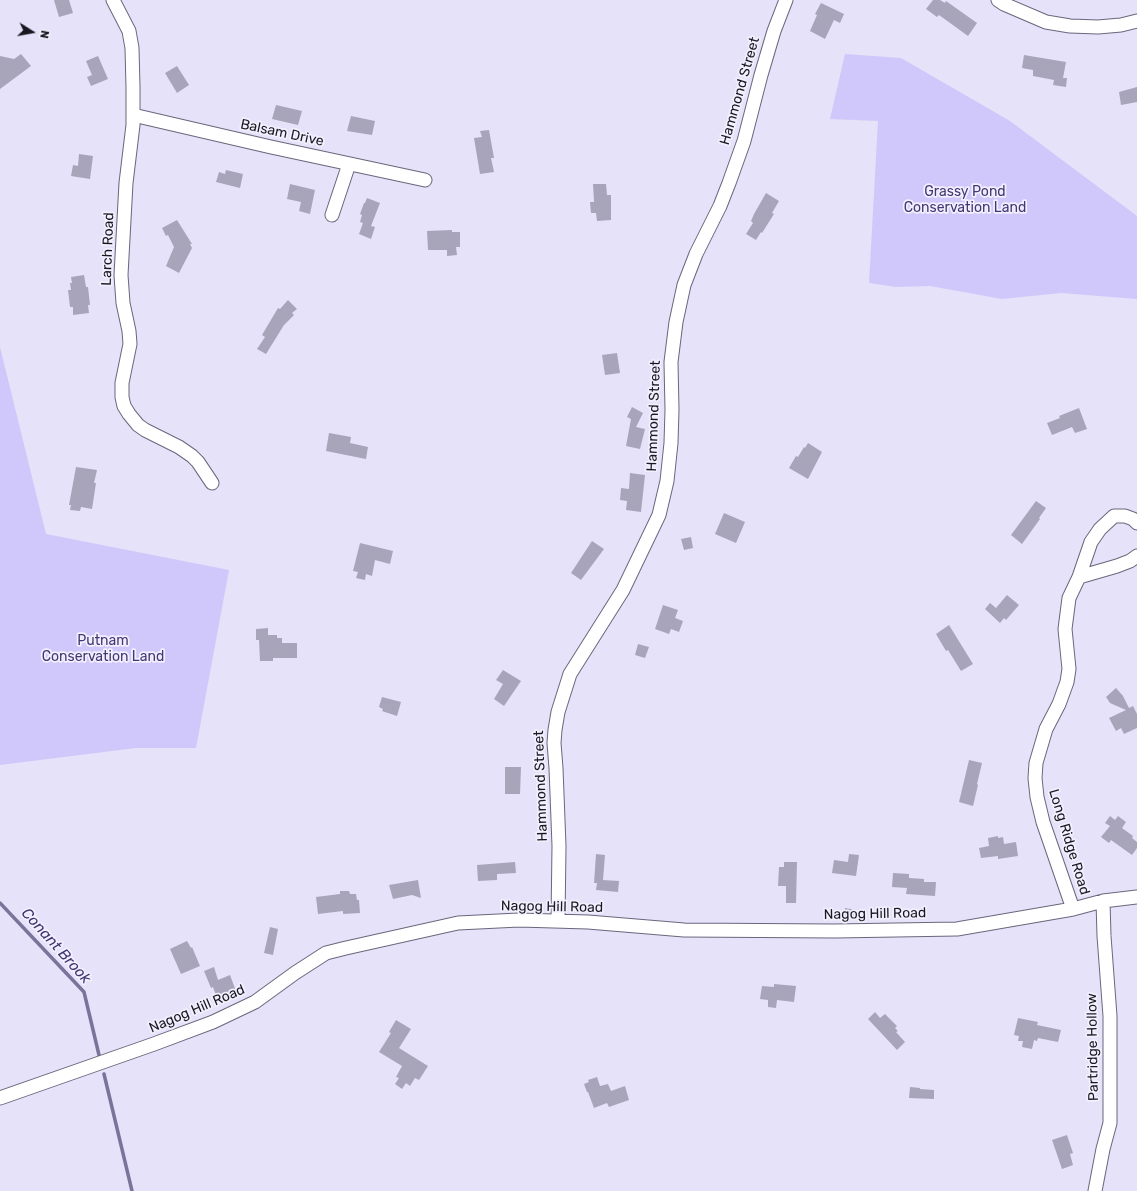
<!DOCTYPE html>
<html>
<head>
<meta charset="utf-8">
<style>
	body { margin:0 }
	#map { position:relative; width:1137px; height:1191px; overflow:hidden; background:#e5e2f9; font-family:Rubik,sans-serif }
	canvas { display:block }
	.north { position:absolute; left:12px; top:12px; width:40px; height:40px; -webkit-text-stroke:3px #f2f0fe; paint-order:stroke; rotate:101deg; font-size:11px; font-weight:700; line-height:16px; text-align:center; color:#191820 }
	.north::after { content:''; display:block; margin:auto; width:14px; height:18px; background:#191820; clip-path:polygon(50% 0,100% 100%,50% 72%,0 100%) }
</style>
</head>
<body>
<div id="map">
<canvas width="1137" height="1191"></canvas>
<div class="north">N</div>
</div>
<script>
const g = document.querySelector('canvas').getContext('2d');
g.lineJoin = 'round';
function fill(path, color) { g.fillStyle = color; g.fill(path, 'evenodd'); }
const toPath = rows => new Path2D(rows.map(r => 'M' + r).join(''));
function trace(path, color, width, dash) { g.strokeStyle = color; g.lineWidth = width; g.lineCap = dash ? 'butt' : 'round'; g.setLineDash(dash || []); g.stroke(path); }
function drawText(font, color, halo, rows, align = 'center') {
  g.font = font + ' Rubik,sans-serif'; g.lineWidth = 3.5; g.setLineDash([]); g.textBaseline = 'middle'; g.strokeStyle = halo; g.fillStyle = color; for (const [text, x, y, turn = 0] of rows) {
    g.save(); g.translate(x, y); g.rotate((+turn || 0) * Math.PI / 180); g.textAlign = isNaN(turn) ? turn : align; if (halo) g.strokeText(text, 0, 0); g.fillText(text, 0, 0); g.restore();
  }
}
fill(toPath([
	[845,54,901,58,1010,121,1137,216,1137,299,1061,293,1002,299,930,286,896,287,869,283,878,121,830,119],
	[0,347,46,534,229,570,196,748,136,748,0,765]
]), '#d0c8fa');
trace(toPath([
	[0,903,84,992,99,1055],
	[104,1074,132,1191]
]), '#7a749a', 3.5);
fill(toPath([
	[54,0,69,0,73,13,59,17],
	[933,0,940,0,945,3,946,1,977,23,968,36,939,15,937,17,926,9],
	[821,3,844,14,840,23,834,20,825,39,810,31,817,15,815,14],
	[21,54,31,66,0,89,0,56,14,59],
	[1024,55,1066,62,1063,78,1067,78,1066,87,1053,85,1054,80,1033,76,1033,70,1022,68],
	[98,56,108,79,91,86,87,77,92,75,86,61],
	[177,66,189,85,177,93,165,73],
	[1137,87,1137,102,1121,105,1119,92],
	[276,105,302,111,298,125,272,119],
	[351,116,375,121,372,135,347,131],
	[489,130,494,158,491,158,494,172,480,174,474,138,482,137,480,131],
	[79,154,93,156,90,179,71,176,73,165,78,166],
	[226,170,243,174,240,188,216,182,219,172,225,174],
	[290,184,315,190,310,214,299,211,301,202,287,199],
	[593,184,606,184,607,195,611,195,611,220,597,221,596,213,591,213,590,202,594,202],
	[766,193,779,201,772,213,774,214,762,233,761,232,756,240,746,234,753,223,751,221,754,214],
	[367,198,380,203,371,226,375,227,371,239,359,234,363,223,360,222,362,215,360,214,364,203,365,203],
	[177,220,192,244,190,244,192,248,179,273,166,266,174,247,168,235,166,236,162,228],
	[452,230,452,232,460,232,460,247,456,247,457,255,447,256,447,250,428,250,427,231],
	[84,275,86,287,88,287,90,305,88,305,89,313,73,315,73,307,70,307,68,290,71,290,70,283,72,283,71,277],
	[288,300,297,309,292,313,294,315,284,325,266,354,257,349,265,337,262,335,278,308,280,309],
	[617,353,620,373,605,375,602,355],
	[632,407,643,413,636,427,645,429,640,449,626,446,631,419,627,417],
	[1079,408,1087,429,1075,433,1072,427,1052,435,1047,423,1060,418,1059,416],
	[329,433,351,437,350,443,368,447,366,459,326,451],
	[808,443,822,452,808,479,789,468,796,456,798,457,804,447,805,448],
	[76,467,97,470,94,483,96,483,92,509,81,507,80,511,70,510,71,505,69,505],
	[630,473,645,475,641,512,626,510,627,501,620,500,621,488,629,489],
	[1036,501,1046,508,1039,518,1040,519,1022,544,1011,535],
	[724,513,745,522,736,543,715,534],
	[691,537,693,548,684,550,681,539],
	[592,541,604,549,581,580,571,573],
	[360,543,393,551,390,564,375,560,372,576,366,574,365,580,356,578,358,572,353,571],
	[1007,595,1019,605,1006,620,1004,618,1000,623,985,609,990,603,996,608],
	[663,605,678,610,675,618,683,621,679,632,671,629,669,634,655,629],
	[949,625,973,664,961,671,948,650,946,651,936,634],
	[268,628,268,635,277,635,277,638,282,638,282,643,297,643,297,658,273,658,273,661,260,661,259,640,256,640,256,629],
	[638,644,649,647,645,658,635,655],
	[503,670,521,681,504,706,494,699,503,684,496,680],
	[1116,688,1123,696,1129,708,1133,706,1137,714,1137,728,1124,734,1121,728,1116,731,1109,718,1126,710,1110,703,1106,697],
	[382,697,401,702,397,716,382,711,383,709,379,707],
	[969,760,982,763,977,784,978,785,973,806,959,802],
	[505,767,521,767,520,794,505,794],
	[1110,816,1115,820,1118,816,1126,822,1122,828,1133,836,1132,838,1137,842,1137,848,1132,855,1111,840,1109,843,1101,837,1110,826,1105,823],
	[998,836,998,838,1003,837,1004,844,1016,842,1018,856,998,859,998,856,981,858,979,848,989,846,988,838],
	[596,854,605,855,603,880,619,881,618,892,596,890,597,883,594,883],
	[849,854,859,855,856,876,832,873,834,860,848,862],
	[515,862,516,873,497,874,497,880,478,881,477,865],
	[784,862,797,862,796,903,786,903,786,886,778,886,779,867,784,867],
	[893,873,909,874,909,878,924,879,924,882,936,882,935,896,906,894,907,888,892,887],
	[418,880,421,898,412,895,393,899,389,885],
	[340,891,349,891,350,894,356,894,357,900,359,900,360,913,343,914,343,911,318,914,316,897,340,894],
	[845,908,856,910,855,919,844,918],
	[270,927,278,929,273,955,264,953],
	[187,941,191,948,192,947,200,966,181,974,170,949],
	[214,967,218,980,230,975,237,994,218,1001,213,987,211,988,204,971],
	[774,984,796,986,794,1002,777,1000,776,1008,768,1007,768,1000,760,999,762,986,774,987],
	[875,1012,880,1018,885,1014,897,1026,895,1028,898,1031,896,1032,905,1042,897,1050,868,1019],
	[1018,1018,1038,1022,1037,1025,1061,1030,1058,1042,1038,1038,1037,1041,1034,1040,1032,1049,1022,1047,1023,1041,1018,1041,1019,1036,1014,1035],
	[396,1020,411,1029,399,1048,428,1066,419,1080,415,1078,410,1086,406,1083,402,1089,395,1084,399,1078,396,1077,402,1066,379,1052,391,1033,389,1032],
	[597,1077,600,1086,608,1084,611,1091,625,1086,629,1100,609,1107,607,1103,594,1108,588,1092,587,1092,584,1084,589,1082,588,1080],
	[910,1087,920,1088,920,1089,934,1090,934,1099,909,1098],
	[1067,1135,1073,1153,1070,1154,1073,1165,1062,1169,1052,1140]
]), '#a8a5bb');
const minor = toPath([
	[113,0,129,31,132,48,133,87,133,125,126,183,121,275,123,303,129,331,130,344,122,383,122,397,124,406,129,414,138,425,145,430,179,447,192,456,198,462,212,483],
	[998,0,1004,4,1046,22,1070,26,1098,27,1121,25,1137,21],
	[133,115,271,147,425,180],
	[332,215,349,164],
	[1079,577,1117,566,1130,561,1137,556],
	[1073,909,1043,822,1037,797,1035,778,1036,763,1046,729,1059,704,1067,682,1069,669,1065,629,1069,598,1079,577,1091,542,1100,529,1114,516,1125,516,1133,519,1137,523],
	[558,921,559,846,556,768,554,743,555,730,558,712,570,674,623,590,659,515,667,481,671,443,672,410,671,362,676,322,684,285,696,254,720,206,729,183,744,141,761,75,774,31,786,0],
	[0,1098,154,1044,213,1022,255,1002,295,973,326,953,346,948,458,923,519,920,588,922,684,930,835,931,957,929,1073,909,1103,901,1137,897],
	[1095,1191,1103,1149,1110,1123,1110,1016,1104,936,1103,901]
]);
trace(minor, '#6a677c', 15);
trace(minor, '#fff', 13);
drawText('14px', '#191820', '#f2f0fe', [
	["Hammond Street",740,91,-74],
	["Balsam Drive",282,133,12],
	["Larch Road",108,249,-88],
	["Hammond Street",654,416,-88],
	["Hammond Street",541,786,-92],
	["Long Ridge Road",1069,842,73],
	["Nagog Hill Road",552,907,1],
	["Nagog Hill Road",875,914,-1],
	["Nagog Hill Road",197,1009,-23],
	["Partridge Hollow",1093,1047,-91]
]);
drawText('14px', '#453774', '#f2f0fe', [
	["Grassy Pond",965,192],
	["Conservation Land",965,208],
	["Putnam",103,641],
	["Conservation Land",103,657]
]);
drawText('italic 15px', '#423371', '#f2f0fe', [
	["Conant Brook",56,946,48]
]);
</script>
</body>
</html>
